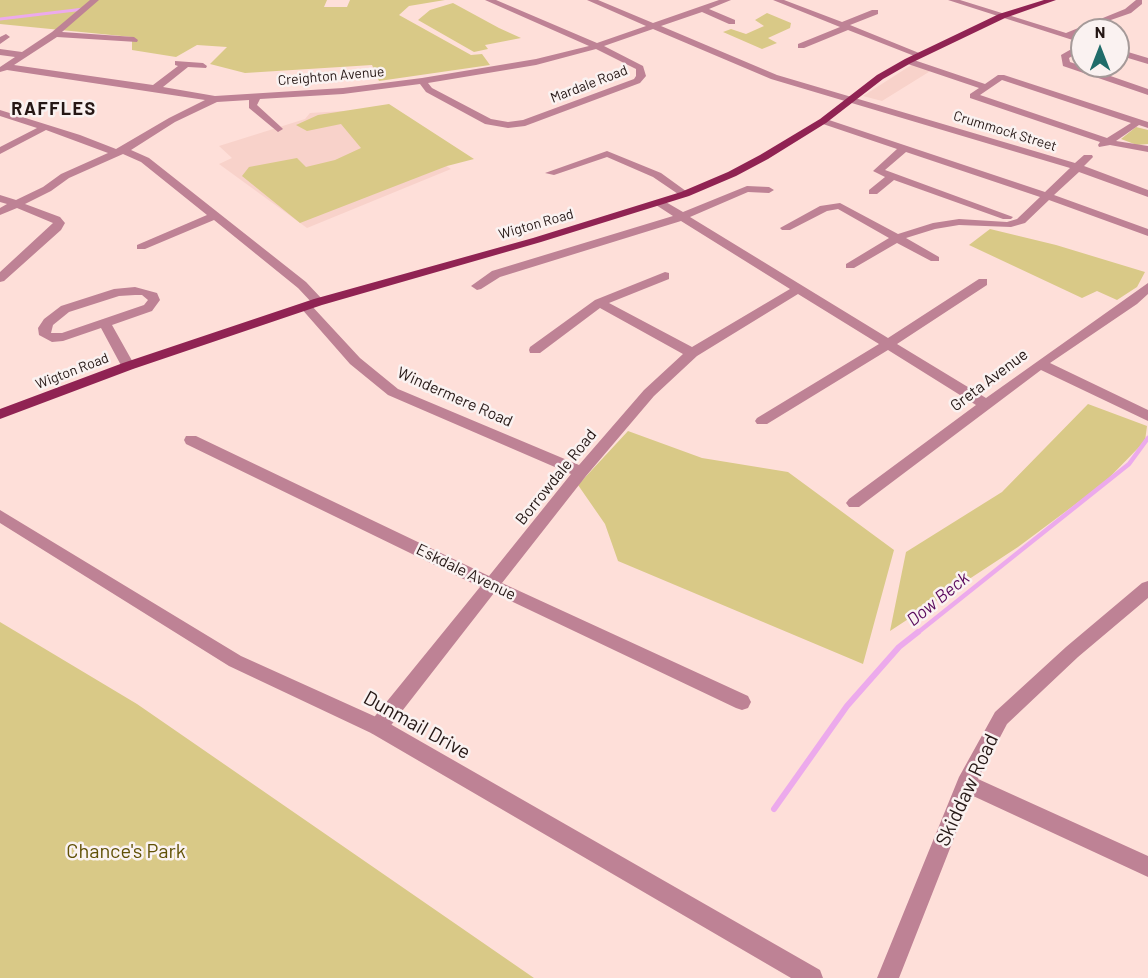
<!DOCTYPE html>
<html>
<head>
<meta charset="utf-8">
<style>
	body { margin:0 }
	#map { position:relative; width:1148px; height:978px; overflow:hidden; background:#fedfd9; font-family:Barlow,sans-serif }
	canvas { display:block }
	.north { position:absolute; left:1070px; top:18px; width:60px; height:60px; box-sizing:border-box; background:#faf2f1; border:2px solid #a59a99; border-radius:50%; rotate:0deg; font-size:16px; font-weight:700; line-height:24px; text-align:center; color:#251715 }
	.north::after { content:''; display:block; margin:auto; width:21px; height:27px; background:#206c6a; clip-path:polygon(50% 0,100% 100%,50% 72%,0 100%) }
</style>
</head>
<body>
<div id="map">
<canvas width="1148" height="978"></canvas>
<div class="north">N</div>
</div>
<script>
const g = document.querySelector('canvas').getContext('2d');
g.lineJoin = 'round';
function fill(path, color) { g.fillStyle = color; g.fill(path, 'evenodd'); }
const toPath = rows => new Path2D(rows.map(r => 'M' + r).join(''));
function trace(path, color, width, dash) { g.strokeStyle = color; g.lineWidth = width; g.lineCap = dash ? 'butt' : 'round'; g.setLineDash(dash || []); g.stroke(path); }
function drawText(font, color, halo, rows, align = 'center') {
  g.font = font + ' Barlow,sans-serif'; g.lineWidth = 5; g.setLineDash([]); g.textBaseline = 'middle'; g.strokeStyle = halo; g.fillStyle = color; for (const [text, x, y, turn = 0] of rows) {
    g.save(); g.translate(x, y); g.rotate((+turn || 0) * Math.PI / 180); g.textAlign = isNaN(turn) ? turn : align; if (halo) g.strokeText(text, 0, 0); g.fillText(text, 0, 0); g.restore();
  }
}
fill(toPath([
	[913,64,932,70,882,101,863,96],
	[360,110,451,169,307,228,219,164,232,158,219,146,305,119,310,113]
]), '#f8d2ca');
fill(toPath([
	[0,0,327,0,324,7,347,7,350,0,445,0,409,6,399,15,471,55,482,54,490,65,379,81,372,65,245,73,210,64,227,47,197,45,176,57,132,50,132,37,0,24],
	[453,3,499,28,521,38,485,45,488,49,474,52,418,20,430,10],
	[767,13,791,23,790,28,768,38,777,43,762,49,723,32,731,29,746,34,764,26,755,20],
	[389,104,474,159,447,166,300,223,242,176,249,167,297,158,306,167,335,160,361,148,341,124,307,131,296,125,318,115],
	[1136,127,1148,130,1148,144,1137,145,1121,139],
	[990,229,1056,245,1145,272,1137,287,1117,300,1097,291,1082,298,969,245],
	[1088,404,1147,426,1145,441,1104,483,1018,547,890,631,906,552,1002,492],
	[628,431,702,458,788,472,894,550,863,664,618,561,605,524,578,485],
	[0,622,137,704,534,978,0,978]
]), '#d9c987');
trace(toPath([
	[0,19,84,9]
]), '#ecaaec', 3);
trace(toPath([
	[916,634,1129,464,1148,438]
]), '#ecaaec', 4.5);
trace(toPath([
	[774,809,847,706,899,647,918,632]
]), '#ecaaec', 6);
fill(toPath([
	[90,0,99,0,62,32,134,37,138,40,137,42,57,37,14,65,153,85,178,66,175,65,175,61,203,63,207,66,206,68,188,67,163,87,215,96,343,88,422,78,536,59,589,46,485,0,496,0,597,43,646,26,587,0,598,0,653,23,719,0,731,0,709,9,735,20,735,24,729,24,702,12,661,26,777,75,1075,163,1084,155,1092,155,1093,157,1084,166,1148,190,1148,197,1079,172,1054,195,1148,229,1148,236,1049,200,1025,223,1011,227,959,225,935,229,906,238,939,257,939,261,931,261,897,243,854,268,846,268,846,264,889,238,838,209,827,211,790,230,782,230,780,228,820,206,840,203,898,234,933,223,959,219,1007,222,1017,219,1040,197,906,152,885,170,1013,217,1011,219,1003,219,894,180,877,194,869,194,869,190,885,177,873,171,897,149,820,123,820,119,826,119,1045,192,1070,168,771,79,653,29,604,46,643,66,646,76,640,83,525,126,508,128,485,124,426,92,420,84,343,94,260,99,257,105,281,127,283,129,278,132,249,108,249,100,217,102,175,122,131,150,149,158,306,282,322,299,322,305,314,305,298,288,214,220,145,249,137,249,137,245,207,215,141,162,123,154,69,178,51,191,25,204,60,217,65,223,61,230,4,281,0,282,0,272,53,223,17,208,0,215,0,208,7,204,0,202,0,195,16,200,43,187,61,174,108,153,46,130,0,154,0,147,37,128,0,116,0,110,80,135,116,149,169,118,205,100,7,70,0,72,0,67,15,57,0,55,0,49,22,52,52,32,90,0],
	[596,49,636,69,636,76,634,79,523,120,508,122,491,119,432,88,428,83,536,65,596,49],
	[773,0,784,0,842,22,872,10,878,10,878,14,850,25,924,55,917,57,848,30,804,48,798,48,798,44,840,27,773,0],
	[948,0,960,0,1066,33,1125,9,1136,0,1142,0,1142,4,1131,13,1082,30,1073,36,1082,38,1082,50,1069,58,1070,62,1148,89,1148,95,1063,66,1061,55,1082,43,948,0],
	[6,34,10,37,0,44,0,37,6,34],
	[1118,49,1148,58,1148,64,1118,55,1118,49],
	[908,58,985,84,998,75,1004,75,1148,122,1148,128,1139,125,1116,141,1148,146,1148,152,1110,145,1099,147,1098,145,1100,142,970,98,970,94,979,88,905,63,904,61,908,58],
	[1002,80,1131,123,1107,138,980,95,1002,80],
	[607,151,661,173,690,194,685,197,681,196,653,177,607,157,554,175,545,173,607,151],
	[747,186,769,187,774,190,769,193,748,192,690,217,888,338,979,279,987,279,987,285,897,344,986,398,1148,283,1148,294,1137,304,1050,363,1148,410,1148,421,1041,370,859,507,849,507,846,503,849,499,976,405,888,350,767,424,757,424,755,421,757,418,879,344,798,294,697,356,654,396,586,476,502,583,748,696,751,702,748,708,742,710,736,708,494,593,385,733,378,735,371,733,369,727,371,721,480,587,186,444,184,440,186,436,196,436,489,576,571,474,388,395,350,364,300,307,302,304,310,304,360,358,398,389,579,465,644,390,683,354,600,308,540,353,530,353,529,350,530,347,595,300,665,272,669,273,669,279,609,303,692,347,790,289,681,221,500,277,481,289,477,290,471,286,492,271,673,216,656,205,656,201,664,201,683,212,747,186],
	[135,287,157,293,160,300,152,311,112,325,135,366,133,369,123,369,101,328,63,341,52,342,39,335,38,328,44,319,61,306,114,289,135,287],
	[135,295,142,295,148,300,144,305,62,333,51,333,53,325,69,312,119,296,135,295],
	[1148,581,1148,598,1078,657,1007,724,978,779,1148,856,1148,877,971,795,899,978,877,978,959,777,995,712,1066,647,1142,583,1148,581]
]), '#be8295');
fill(toPath([
	[0,510,241,656,385,721,820,970,823,978,791,978,371,733,229,666,0,523,0,510]
]), '#be8295');
fill(toPath([
	[1044,0,1056,0,1005,18,911,63,883,79,826,123,768,159,736,176,689,196,541,242,322,305,133,369,0,419,0,409,123,363,314,299,533,238,681,192,728,172,760,155,820,119,877,75,905,59,999,14,1044,0]
]), '#902353');
drawText('14px', '#251715', '#faf2f1', [
	["Creighton Avenue",331,76,-5],
	["Mardale Road",589,84,-21],
	["Crummock Street",1005,131,17],
	["Wigton Road",536,224,-16],
	["Wigton Road",72,371,-21]
]);
drawText('16px', '#251715', '#faf2f1', [
	["Greta Avenue",989,380,-37],
	["Windermere Road",455,397,24],
	["Borrowdale Road",556,477,-51],
	["Eskdale Avenue",466,572,26]
]);
g.letterSpacing = '1.5px';
drawText('bold 18px', '#251715', '#faf2f1', [
	["RAFFLES",54,109]
]);
g.letterSpacing = '0px';
drawText('italic 18px', '#59095c', '#faf2f1', [
	["Dow Beck",938,599,-39]
]);
drawText('20px', '#251715', '#faf2f1', [
	["Dunmail Drive",417,725,29],
	["Skiddaw Road",967,790,-65]
]);
drawText('20px', '#605005', '#faf2f1', [
	["Chance's Park",126,851]
]);
</script>
</body>
</html>
